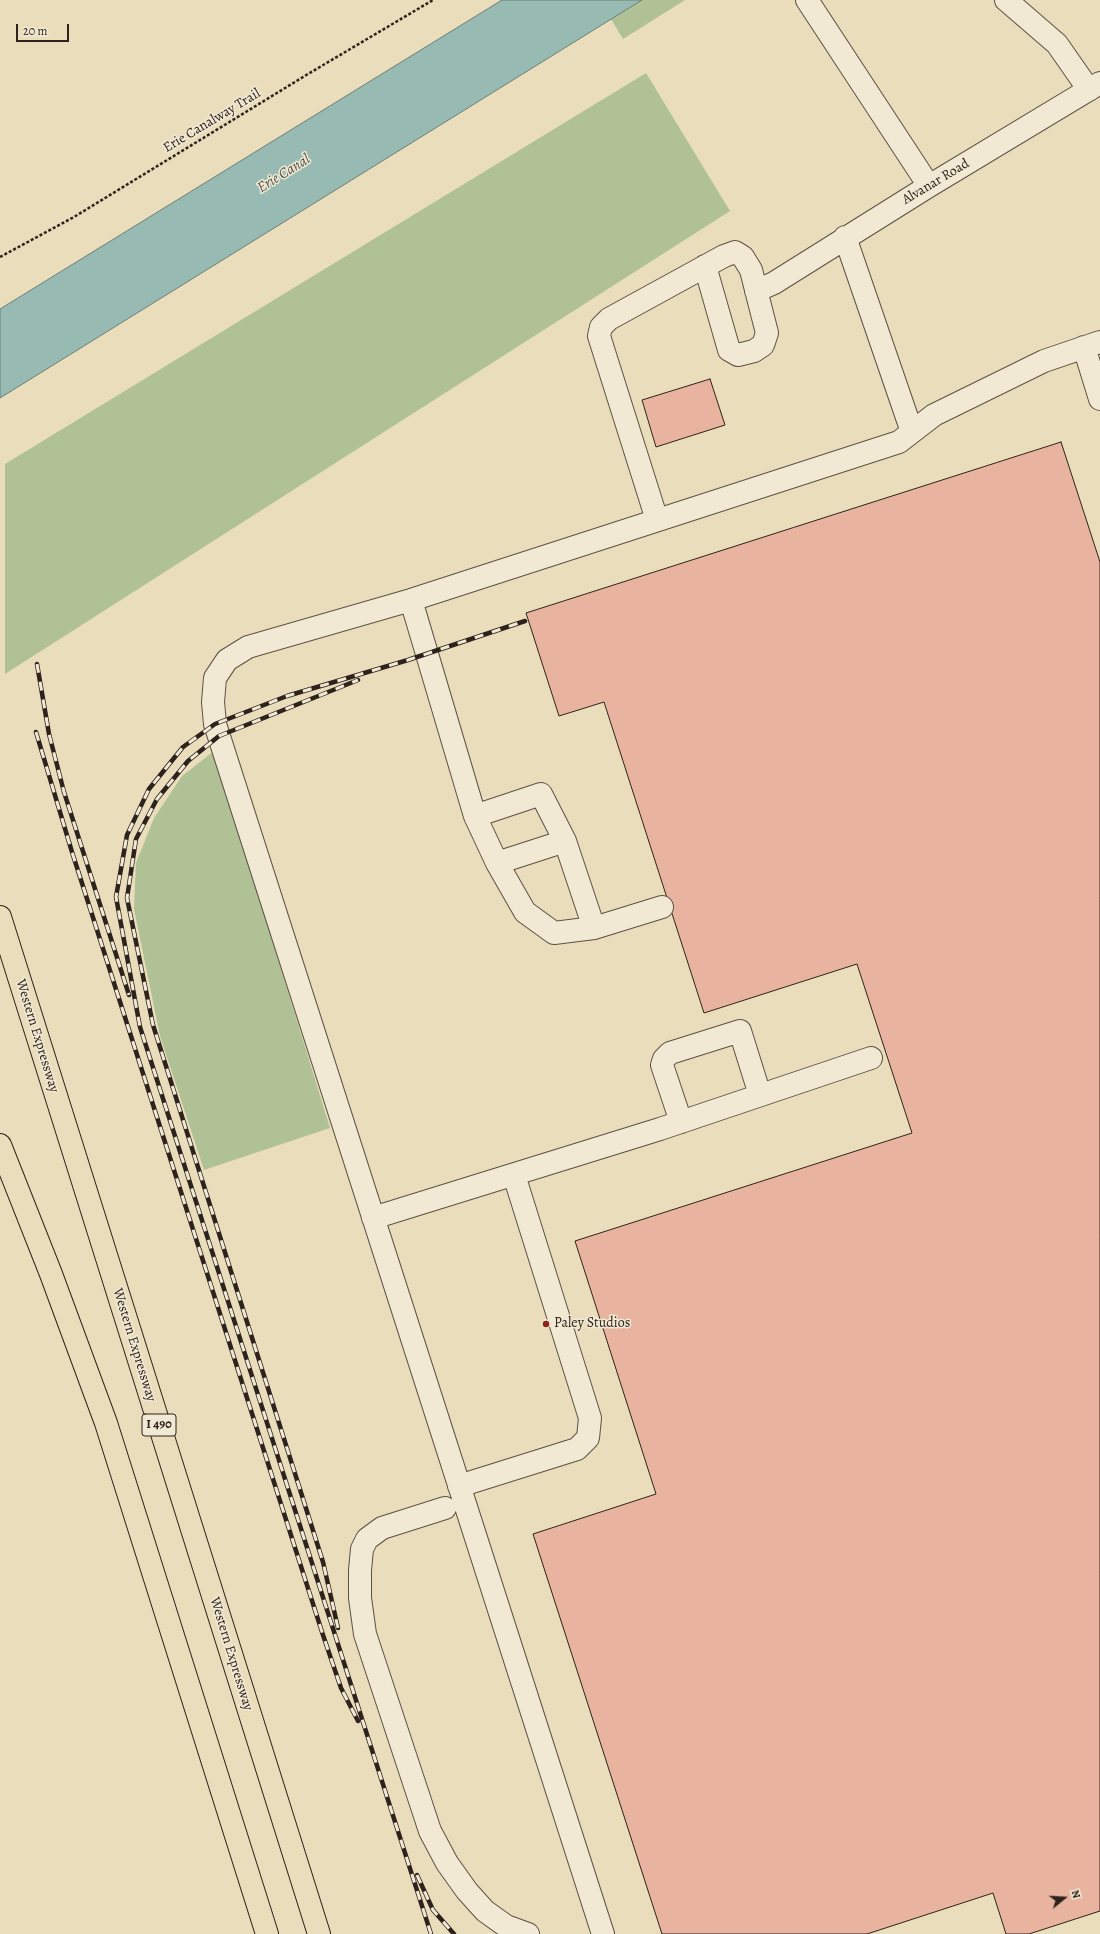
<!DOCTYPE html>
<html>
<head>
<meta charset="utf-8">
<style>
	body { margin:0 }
	#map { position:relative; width:1100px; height:1934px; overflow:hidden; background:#e9ddbc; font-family:Alegreya,serif }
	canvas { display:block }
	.north { position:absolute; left:1044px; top:1878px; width:40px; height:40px; -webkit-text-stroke:3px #f1e9d3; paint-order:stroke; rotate:72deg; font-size:11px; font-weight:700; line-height:16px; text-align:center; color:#2e221c }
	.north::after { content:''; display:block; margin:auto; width:14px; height:18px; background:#2e221c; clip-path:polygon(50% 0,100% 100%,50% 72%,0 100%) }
	.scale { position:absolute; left:16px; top:24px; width:53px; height:18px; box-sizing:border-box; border:2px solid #2e221c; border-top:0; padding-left:5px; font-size:12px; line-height:14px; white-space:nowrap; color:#2e221c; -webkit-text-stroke:3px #f1e9d3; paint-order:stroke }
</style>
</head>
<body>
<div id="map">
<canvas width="1100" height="1934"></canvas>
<div class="north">N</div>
<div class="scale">20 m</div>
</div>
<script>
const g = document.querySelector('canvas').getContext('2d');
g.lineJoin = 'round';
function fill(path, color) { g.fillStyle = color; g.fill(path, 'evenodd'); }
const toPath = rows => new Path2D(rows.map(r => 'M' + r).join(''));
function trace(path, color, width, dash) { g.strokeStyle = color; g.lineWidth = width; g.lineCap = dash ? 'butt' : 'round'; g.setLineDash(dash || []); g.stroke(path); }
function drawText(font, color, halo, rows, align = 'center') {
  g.font = font + ' Alegreya,serif'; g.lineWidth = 3; g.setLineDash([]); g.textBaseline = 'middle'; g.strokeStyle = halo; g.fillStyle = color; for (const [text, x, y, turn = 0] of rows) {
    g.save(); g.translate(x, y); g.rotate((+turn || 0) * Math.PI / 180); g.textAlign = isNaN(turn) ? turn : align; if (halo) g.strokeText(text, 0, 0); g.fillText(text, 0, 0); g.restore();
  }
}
fill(toPath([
	[642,0,685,0,623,39,611,19],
	[646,73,730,211,5,674,5,464],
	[214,751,330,1128,204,1170,160,1036,134,909,136,863,154,818,182,776]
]), '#b0c295');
const water = toPath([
	[502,0,642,0,0,398,0,309,502,0]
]);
fill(water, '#97bbb2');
trace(water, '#6d7e76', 1);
const building = toPath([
	[710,379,725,425,656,447,642,400,710,379],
	[1061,442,1100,562,1100,1911,1029,1934,1006,1934,993,1893,867,1934,662,1934,533,1534,656,1494,575,1241,912,1133,857,964,704,1013,604,702,559,716,526,613,1061,442]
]);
fill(building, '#e8b49f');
trace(building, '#2e221c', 1);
const minor = toPath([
	[807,0,929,186],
	[1006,0,1057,44,1089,90],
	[845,237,912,432],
	[756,291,774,283,929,186,1100,83],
	[1084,347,1100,399],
	[657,520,599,336,601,327,609,319,724,256,735,252,743,257,751,270,767,333,763,345,754,351,738,355,729,350,705,266],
	[411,600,475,816,497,863,565,841,541,794,475,816],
	[565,841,594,928],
	[497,863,525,912,554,933,594,928,662,907],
	[681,1122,662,1065,664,1059,670,1053,740,1031,760,1095],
	[373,1218,660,1129,871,1058],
	[459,1486,577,1449,588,1438,590,1418,514,1175],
	[445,1508,382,1528,367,1539,362,1549,360,1570,360,1598,365,1634,430,1831,447,1863,467,1891,485,1911,506,1926,528,1934],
	[603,1934,215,724,213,702,215,678,227,660,248,647,411,600,899,442,934,415,1044,361,1100,342]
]);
const highway = toPath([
	[0,917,319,1934],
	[0,1145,51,1274,106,1423,267,1934]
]);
trace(minor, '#5d5144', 24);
trace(highway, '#2e221c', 24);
trace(toPath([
	[0,257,74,217,308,74,433,0]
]), '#2e221c', 2.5, [3, 2]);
trace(minor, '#f1e9d3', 22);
trace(highway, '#e9ddbc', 22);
const rail = toPath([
	[37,664,49,734,64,792,129,995],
	[36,732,72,852,323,1635,341,1688,358,1721],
	[338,1628,323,1562,153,1025,127,898,136,839,157,799,188,761,219,736,358,680],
	[417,1875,433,1910,454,1934],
	[431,1934,140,1027,116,897,127,835,149,789,183,747,215,724,287,696,408,660,525,621]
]);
trace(rail, '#2e221c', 4.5);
trace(rail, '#f1e9d3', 3, [9]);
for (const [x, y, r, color] of [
	[546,1324,4,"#8f2418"]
]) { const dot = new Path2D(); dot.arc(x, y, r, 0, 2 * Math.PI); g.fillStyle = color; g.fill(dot); trace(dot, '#f1e9d3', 1.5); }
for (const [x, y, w] of [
	[159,1425,34]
]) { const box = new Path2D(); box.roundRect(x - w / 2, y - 11, w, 22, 3); g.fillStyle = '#f1e9d3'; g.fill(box); trace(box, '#2e221c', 1); }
drawText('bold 13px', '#2e221c', null, [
	["I 490",159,1425]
]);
drawText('14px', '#2e221c', '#f1e9d3', [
	["Erie Canalway Trail",212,121,-31],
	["Alvanar Road",936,182,-31],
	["Western Expressway",37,1036,73],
	["Western Expressway",134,1345,73],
	["Western Expressway",231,1654,73]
]);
drawText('14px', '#2e221c', '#f1e9d3', [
	["Paley Studios",554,1324]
], 'left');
drawText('italic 15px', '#4e5049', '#f1e9d3', [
	["Erie Canal",284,174,-32]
]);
</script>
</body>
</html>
